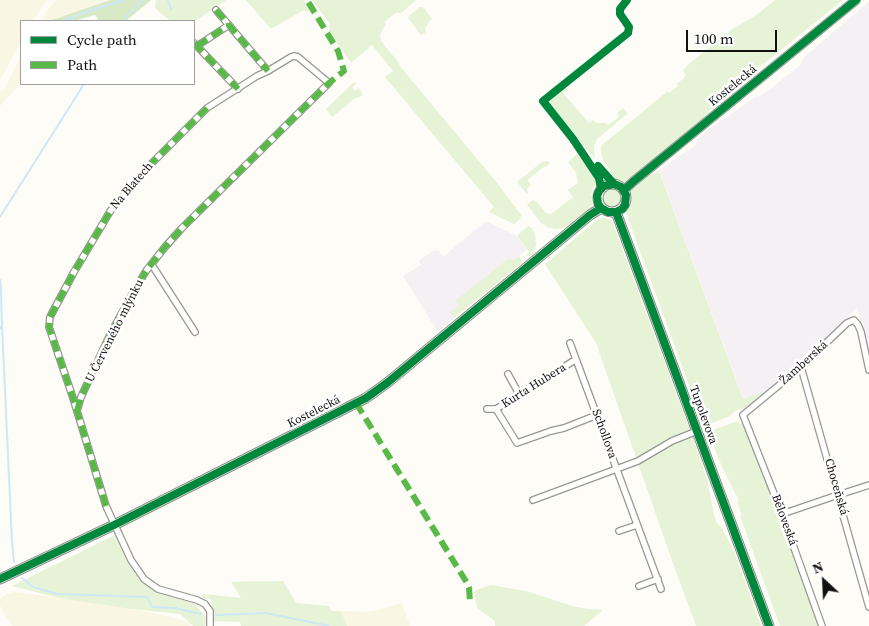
<!DOCTYPE html>
<html>
<head>
<meta charset="utf-8">
<style>
	body { margin:0 }
	#map { position:relative; width:869px; height:626px; overflow:hidden; background:#fdfcf7; font-family:"Source Serif 4",serif }
	canvas { display:block }
	.legend { position:absolute; left:20px; top:20px; width:175px; height:65px; box-sizing:border-box; background:#fff; border:1px solid #a0a0a0; margin:0; padding:6px 9px; list-style:none; font-size:15px; color:#111 }
	.legend li { display:flex; align-items:center; gap:10px; height:25px }
	.legend b { width:25px; border:1px solid #a0a0a0 }
	.north { position:absolute; left:799px; top:556px; width:50px; height:50px; -webkit-text-stroke:4px #fff; paint-order:stroke; rotate:335deg; font-size:14px; font-weight:700; line-height:20px; text-align:center; color:#111 }
	.north::after { content:''; display:block; margin:auto; width:18px; height:22px; background:#111; clip-path:polygon(50% 0,100% 100%,50% 72%,0 100%) }
	.scale { position:absolute; left:686px; top:30px; width:91px; height:22px; box-sizing:border-box; border:2px solid #111; border-top:0; padding-left:6px; font-size:15px; line-height:18px; white-space:nowrap; color:#111; -webkit-text-stroke:4px #fff; paint-order:stroke }
</style>
</head>
<body>
<div id="map">
<canvas width="869" height="626"></canvas>
<ul class="legend">
<li><b style="height:6px;background:#00873e"></b>Cycle path</li>
<li><b style="height:6px;background:#58b947"></b>Path</li>
</ul>
<div class="north">N</div>
<div class="scale">100 m</div>
</div>
<script>
const g = document.querySelector('canvas').getContext('2d');
g.lineJoin = 'round';
function fill(path, color) { g.fillStyle = color; g.fill(path, 'evenodd'); }
const toPath = rows => new Path2D(rows.map(r => 'M' + r).join(''));
function trace(path, color, width, dash) { g.strokeStyle = color; g.lineWidth = width; g.lineCap = dash ? 'butt' : 'round'; g.setLineDash(dash || []); g.stroke(path); }
function drawText(font, color, halo, rows, align = 'center') {
  g.font = font + ' "Source Serif 4",serif'; g.lineWidth = 5; g.setLineDash([]); g.textBaseline = 'middle'; g.strokeStyle = halo; g.fillStyle = color; for (const [text, x, y, turn = 0] of rows) {
    g.save(); g.translate(x, y); g.rotate((+turn || 0) * Math.PI / 180); g.textAlign = isNaN(turn) ? turn : align; if (halo) g.strokeText(text, 0, 0); g.fillText(text, 0, 0); g.restore();
  }
}
fill(toPath([
	[869,2,869,361,857,308,771,389,744,400,659,170,696,145,697,140,710,128,756,97,761,96,797,68,801,64,804,57],
	[486,221,515,235,527,250,514,260,456,301,459,305,450,312,454,318,438,332,403,276,421,265,419,261,434,250,439,251,443,257]
]), '#f5f0f3');
fill(toPath([
	[0,0,47,0,33,21,21,21,21,42,0,80],
	[56,0,110,0,49,21,42,21,47,11],
	[21,56,21,80,13,92,0,106,0,92,4,90],
	[15,592,98,603,168,616,185,621,189,623,190,626,12,626,3,612,0,605,0,599,6,594],
	[402,603,410,626,347,626,341,611,365,612,378,610]
]), '#f9f7e4');
fill(toPath([
	[156,0,226,0,194,22,171,21,159,12,155,7],
	[246,0,304,0,318,23,309,10,306,12,304,10,271,29],
	[312,0,416,0,401,13,399,13,397,12,384,22,386,24,380,34,381,41,399,63,400,66,498,184,521,215,520,219,514,224,489,212,494,207,385,77,393,71,372,45,351,63,329,31,330,24],
	[775,0,843,0,716,102,711,109,701,121,630,180,626,182,622,182,615,179,602,158,601,148,602,145,668,91,669,93,678,86,677,84,686,76,683,70,689,64,731,30,755,16],
	[419,7,422,7,425,9,432,19,429,22,425,29,426,32,421,35,408,18,409,16],
	[354,82,356,84,352,87,355,91,359,88,363,95,354,99,332,117,326,109],
	[563,88,568,89,563,93,589,123,593,120,597,123,606,123,608,125,619,117,617,113,622,109,624,109,627,112,627,114,597,139,594,146,594,152,595,159,550,104,552,97],
	[577,154,595,177,596,182,591,195,593,197,592,205,587,213,565,228,555,229,547,227,541,223,527,205,533,200,538,203,546,213,551,214,573,197,568,190,578,183,576,173,568,162],
	[547,161,550,163,546,167,545,166,527,180,531,185,527,189,528,193,527,194,517,182,542,162],
	[659,171,743,399,771,389,748,407,743,408,735,411,730,416,712,423,706,422,703,420,700,415,626,213,630,201,630,192,634,186,635,187,648,176],
	'602 199a10 10 0 1 1 20 0a10 10 0 1 1-20 0Z',
	[604,218,612,221,697,449,707,479,714,515,717,523,722,528,734,551,761,626,696,626,676,572,596,343,545,264,598,219],
	[528,226,532,228,535,234,536,245,533,254,528,256,526,255,529,252,517,236],
	[519,256,522,261,521,264,454,318,450,312,459,305,455,301,508,259,514,260],
	[735,422,739,422,746,428,820,626,780,626,740,516,742,515,737,502,739,501,723,469,709,436,712,430],
	[115,535,127,562,140,581,160,593,195,604,206,617,205,626,193,626,180,614,131,609,59,598,12,586],
	[283,581,296,603,329,606,332,611,341,611,347,626,241,626,240,622,213,621,211,599,202,598,203,594,241,598,231,582],
	[491,585,526,591,572,606,589,609,603,610,584,626,495,626,495,621,477,608,474,591]
]), '#e7f3d7');
fill(toPath([
	[110,0,151,0,126,21,99,21,95,15,74,21,49,21]
]), '#d8eac5');
trace(toPath([
	[168,0,171,9],
	[62,21,95,9,125,0],
	[123,21,128,14,142,0],
	[0,217,84,84],
	[0,280,1,290,2,326,0,328],
	[2,326,12,542,14,562],
	[22,578,33,587,57,594,147,597,152,607,175,608,201,614],
	[216,615,266,613,329,626]
]), '#cde8f7', 2);
const minor = toPath([
	[216,10,268,71],
	[194,43,238,89],
	[197,46,229,25],
	[152,265,195,332],
	[570,343,661,589],
	[801,367,869,607],
	[508,374,519,394],
	[487,409,496,409,575,360],
	[496,409,517,443,551,431,564,428,597,415],
	[77,411,81,397,109,337,131,296,146,271,165,247,182,228,329,83,298,57,294,56,291,57,268,71,257,76,207,108,153,162,111,210,74,272,50,317,49,327,73,398,77,411,106,506,131,560,144,579,158,589,197,600,205,604,210,611,210,626],
	[533,500,638,461,672,441,697,431],
	[782,514,838,495,869,485],
	[619,531,637,525],
	[639,586,658,579],
	[822,626,782,514,743,415,801,367,847,323,854,320,858,325,861,332,869,370]
]);
const tertiary = toPath([
	[624,190,634,181,856,0]
]);
const secondary = toPath([
	'598 198a14 14 0 1 1 28 0a14 14 0 1 1-28 0Z',
	[616,212,769,626],
	[0,579,114,525,366,398,387,383,590,215,601,208]
]);
trace(minor, '#979795', 8);
trace(tertiary, '#979795', 10);
trace(secondary, '#8e8d8b', 11);
trace(minor, '#fffffe', 5.5);
trace(tertiary, '#fffffe', 8);
trace(secondary, '#f6f4eb', 9);
trace(toPath([
	[216,10,268,71],
	[194,43,238,89],
	[197,46,229,25],
	[356,403,467,583,469,588,470,602],
	[77,411,81,397,92,374,109,337,131,296,146,271,165,247,182,228,329,83,344,71,338,51,307,0],
	[106,506,73,398,49,327,50,317,74,272,111,210,153,162,207,108]
]), '#58b947', 6, [12, 6]);
trace(toPath([
	[598,166,614,184,621,187,626,195,625,205,622,209,616,212,608,212,601,208,598,204,597,196,599,191,604,186,614,184],
	[601,189,599,178,573,139,543,101,628,33,629,27,620,14,620,9,627,0],
	[624,190,634,181,856,0],
	[616,212,769,626],
	[0,579,114,525,366,398,387,383,590,215,601,208]
]), '#00873e', 8);
drawText('12px', '#111', '#fff', [
	["Kostelecká",733,86,-39],
	["Na Blatech",132,186,-49],
	["U Červeného mlýnku",115,331,-63],
	["Žamberská",804,363,-42],
	["Kurta Hubera",534,386,-32],
	["Kostelecká",314,412,-27],
	["Tupolevova",703,415,70],
	["Schollova",604,434,70],
	["Choceňská",836,487,74],
	["Běloveská",784,520,70]
]);
</script>
</body>
</html>
